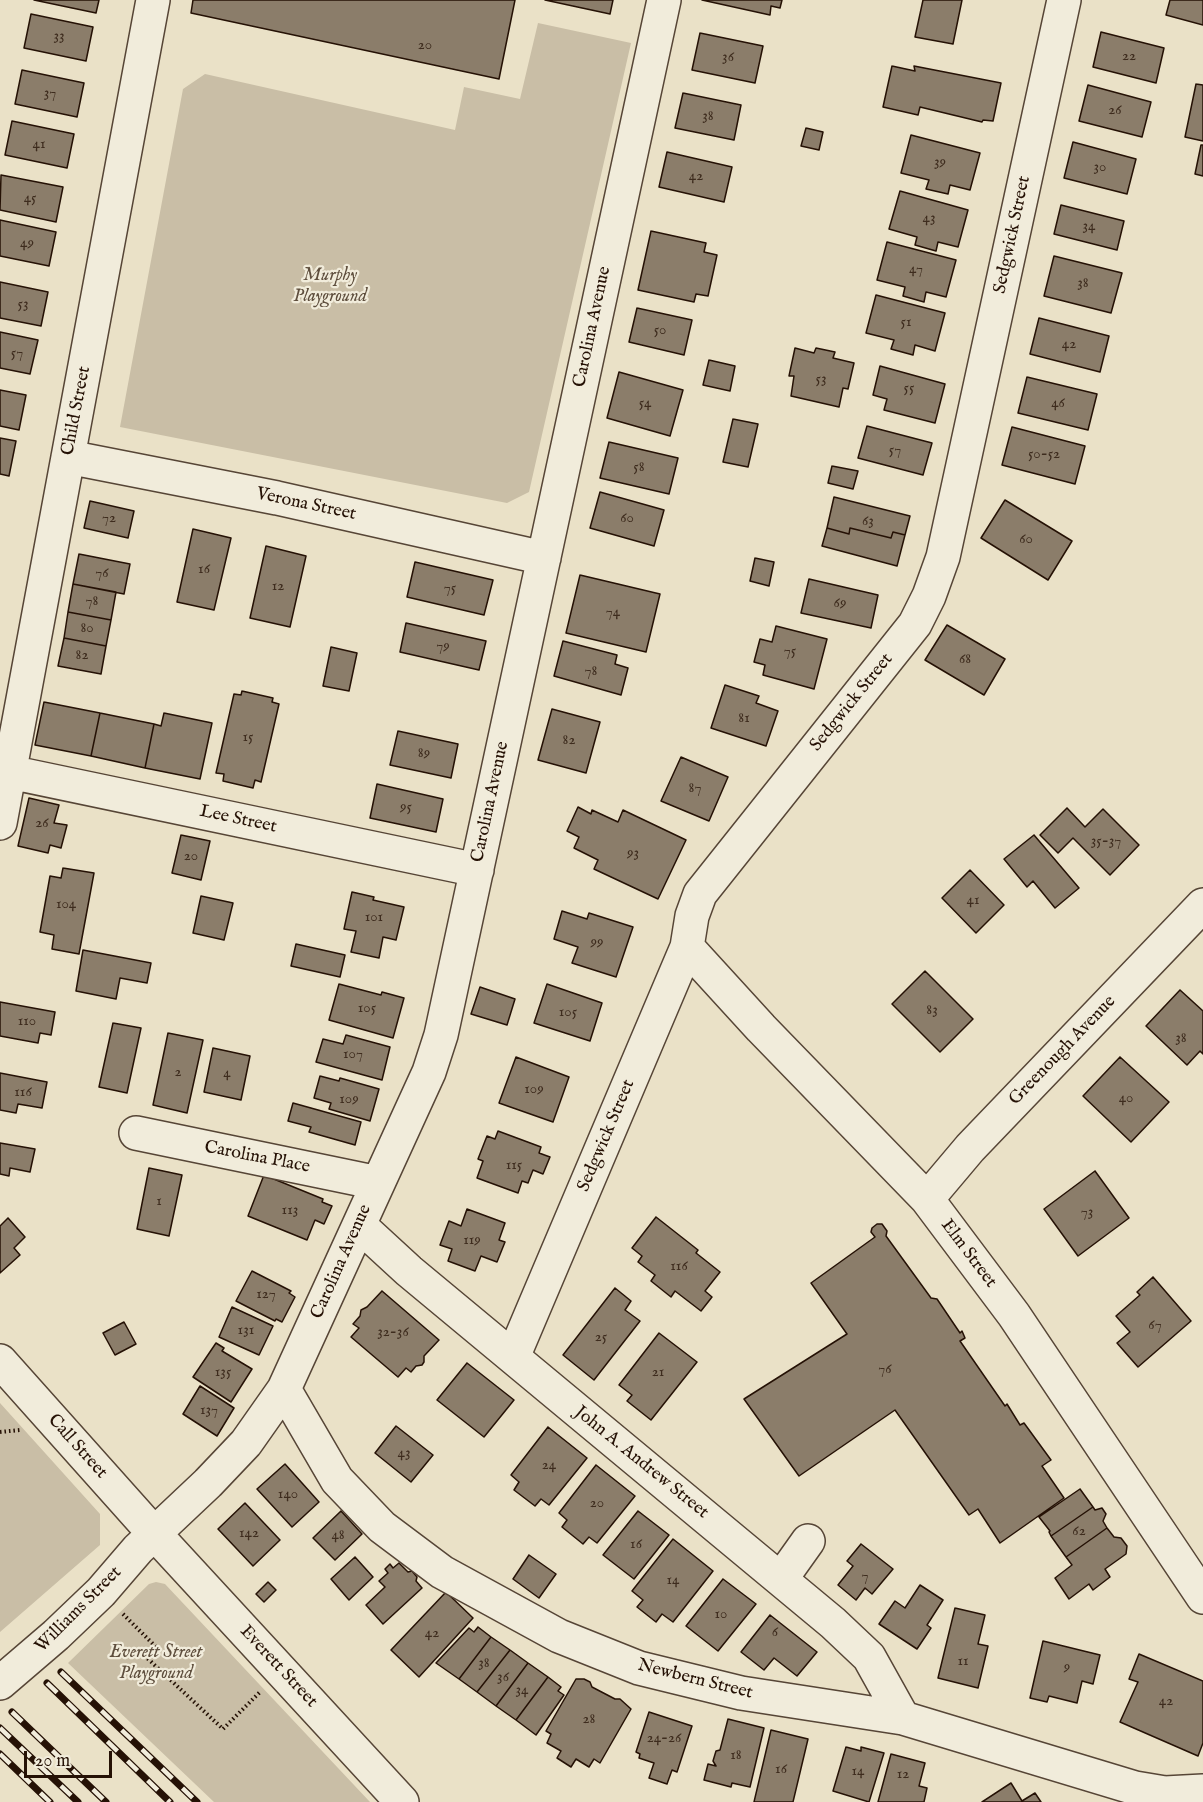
<!DOCTYPE html>
<html>
<head>
<meta charset="utf-8">
<style>
	body { margin:0 }
	#map { position:relative; width:1203px; height:1802px; overflow:hidden; background:#eae1c7; font-family:"IM FELL English",serif }
	canvas { display:block }
	.scale { position:absolute; left:24px; top:1751px; width:88px; height:27px; box-sizing:border-box; border:3px solid #251105; border-top:0; padding-left:8px; font-size:18px; line-height:21px; white-space:nowrap; color:#251105; -webkit-text-stroke:4px #f1ecdb; paint-order:stroke }
</style>
</head>
<body>
<div id="map">
<canvas width="1203" height="1802"></canvas>
<div class="scale">20 m</div>
</div>
<script>
const g = document.querySelector('canvas').getContext('2d');
g.lineJoin = 'round';
function fill(path, color) { g.fillStyle = color; g.fill(path, 'evenodd'); }
const toPath = rows => new Path2D(rows.map(r => 'M' + r).join(''));
function trace(path, color, width, dash) { g.strokeStyle = color; g.lineWidth = width; g.lineCap = dash ? 'butt' : 'round'; g.setLineDash(dash || []); g.stroke(path); }
function drawText(font, color, halo, rows, align = 'center') {
  g.font = font + ' "IM FELL English",serif'; g.lineWidth = 4.5; g.setLineDash([]); g.textBaseline = 'middle'; g.strokeStyle = halo; g.fillStyle = color; for (const [text, x, y, turn = 0] of rows) {
    g.save(); g.translate(x, y); g.rotate((+turn || 0) * Math.PI / 180); g.textAlign = isNaN(turn) ? turn : align; if (halo) g.strokeText(text, 0, 0); g.fillText(text, 0, 0); g.restore();
  }
}
fill(toPath([
	[538,23,631,43,529,492,507,503,120,427,183,89,205,74,455,130,464,87,520,99],
	[0,1403,100,1514,100,1545,0,1632],
	[156,1582,165,1584,370,1802,214,1802,68,1663,149,1584]
]), '#c9bea6');
const building = toPath([
	[34,0,99,0,96,13,34,0],
	[193,0,515,0,499,79,191,13,193,0],
	[545,0,613,0,610,14,545,0],
	[702,0,782,0,780,8,771,6,770,15,702,0],
	[923,0,962,0,953,44,915,37,923,0],
	[1170,0,1203,0,1203,25,1166,15,1170,0],
	[31,14,93,27,86,61,24,48,31,14],
	[1101,32,1164,48,1156,83,1093,67,1101,32],
	[700,33,763,46,755,83,692,70,700,33],
	[892,66,915,71,914,66,1001,83,993,121,983,120,982,122,920,107,918,115,883,107,892,66],
	[22,70,84,83,77,117,15,104,22,70],
	[1196,84,1203,85,1203,141,1185,137,1196,84],
	[1088,85,1151,102,1142,137,1079,121,1088,85],
	[683,93,741,105,734,140,675,128,683,93],
	[12,121,74,134,67,168,5,155,12,121],
	[806,128,823,132,819,150,801,146,806,128],
	[911,135,980,153,970,190,950,185,948,194,926,189,929,180,901,173,911,135],
	[1073,142,1136,159,1127,194,1064,178,1073,142],
	[1201,145,1203,145,1203,176,1195,174,1201,145],
	[667,152,732,167,724,202,659,187,667,152],
	[1,175,63,187,56,222,0,210,1,175],
	[900,191,968,210,958,247,938,242,936,251,915,245,917,237,889,229,900,191],
	[1061,205,1124,221,1117,250,1054,234,1061,205],
	[0,220,56,232,49,266,0,256,0,220],
	[651,231,706,243,704,252,717,255,708,296,696,294,694,302,638,290,651,231],
	[887,242,956,260,946,297,926,292,924,302,903,296,905,287,877,280,887,242],
	[1054,256,1122,273,1111,313,1044,296,1054,256],
	[0,282,48,292,41,326,0,318,0,282],
	[876,295,945,313,935,351,915,345,913,355,891,349,894,340,866,333,876,295],
	[637,308,692,320,684,355,629,342,637,308],
	[1039,318,1109,336,1100,372,1030,354,1039,318],
	[0,332,38,340,30,374,0,368,0,332],
	[795,348,814,353,816,348,835,352,833,358,854,363,848,389,843,388,839,407,791,396,794,376,789,376,795,348],
	[709,360,735,366,730,391,703,385,709,360],
	[880,366,945,384,935,423,884,410,887,399,873,395,880,366],
	[619,372,683,390,670,436,607,418,619,372],
	[1027,377,1097,394,1088,430,1018,413,1027,377],
	[0,390,26,395,19,430,0,426,0,390],
	[733,419,758,424,748,467,723,462,733,419],
	[867,426,932,443,923,475,858,458,867,426],
	[1012,427,1085,446,1075,484,1002,465,1012,427],
	[0,438,16,441,9,476,0,474,0,438],
	[609,442,678,458,669,494,600,478,609,442],
	[832,466,858,471,853,489,828,483,832,466],
	[600,492,664,510,654,546,590,528,600,492],
	[834,497,910,516,905,535,893,532,891,538,850,528,849,534,827,528,834,497],
	[1005,500,1072,541,1048,580,981,538,1005,500],
	[90,501,134,511,128,538,84,528,90,501],
	[827,528,849,534,850,528,891,538,893,532,905,535,897,566,822,546,827,528],
	[193,529,231,538,214,610,177,602,193,529],
	[266,546,306,556,290,627,250,618,266,546],
	[79,554,130,564,124,594,73,584,79,554],
	[755,558,774,562,769,586,750,581,755,558],
	[415,562,493,580,484,615,407,597,415,562],
	[580,575,660,594,646,652,566,633,580,575],
	[809,579,878,595,871,628,801,613,809,579],
	[73,584,116,592,111,620,68,612,73,584],
	[68,612,111,620,106,646,64,638,68,612],
	[406,623,486,641,479,670,400,652,406,623],
	[947,625,1005,659,984,695,925,660,947,625],
	[776,626,827,639,814,689,763,675,765,665,754,662,760,639,772,642,776,626],
	[64,638,106,646,101,674,58,666,64,638],
	[563,641,617,655,615,664,628,668,621,695,554,676,563,641],
	[331,647,357,653,349,691,323,686,331,647],
	[725,685,759,696,756,703,778,711,766,746,711,728,725,685],
	[242,691,273,698,272,702,279,704,261,782,255,780,253,788,223,781,224,774,216,773,234,694,241,695,242,691],
	[44,702,100,713,91,756,35,745,44,702],
	[552,709,600,722,586,773,538,760,552,709],
	[100,713,154,724,145,768,91,756,100,713],
	[164,713,212,723,200,779,145,768,154,724,161,726,164,713],
	[398,731,458,744,451,778,390,765,398,731],
	[681,757,728,777,709,821,661,801,681,757],
	[377,784,443,799,436,832,370,818,377,784],
	[29,798,59,805,54,823,67,825,61,848,50,845,48,853,18,846,29,798],
	[578,807,591,814,592,810,618,822,623,810,686,840,658,899,594,869,598,860,574,848,579,837,567,831,578,807],
	[1067,808,1085,827,1103,809,1139,845,1110,875,1073,838,1058,853,1040,835,1067,808],
	[181,835,210,841,201,880,172,873,181,835],
	[1034,835,1079,888,1055,908,1033,881,1027,887,1004,859,1034,835],
	[63,868,94,873,79,954,52,949,54,935,40,932,50,876,61,878,63,868],
	[970,870,1004,905,976,933,942,898,970,870],
	[352,892,374,897,373,900,404,907,396,940,383,937,379,958,351,952,356,931,344,929,352,892],
	[201,896,233,903,224,940,193,933,201,896],
	[562,911,587,919,589,913,633,927,616,977,572,963,578,947,554,939,562,911],
	[296,944,345,955,340,977,291,966,296,944],
	[83,950,151,963,147,983,120,978,116,999,76,991,83,950],
	[925,971,973,1019,940,1052,892,1004,925,971],
	[339,984,381,995,382,992,404,998,393,1038,329,1020,339,984],
	[547,984,602,1003,590,1041,534,1023,547,984],
	[480,987,515,999,507,1025,471,1014,480,987],
	[1180,990,1203,1011,1203,1054,1200,1051,1187,1065,1146,1026,1180,990],
	[0,1002,55,1012,51,1035,40,1033,38,1043,0,1036,0,1002],
	[113,1023,141,1028,127,1093,99,1087,113,1023],
	[168,1033,203,1040,187,1113,153,1105,168,1033],
	[346,1035,390,1047,382,1080,316,1062,323,1039,343,1044,346,1035],
	[213,1048,250,1056,241,1100,204,1092,213,1048],
	[516,1057,569,1077,553,1122,499,1103,516,1057],
	[1120,1057,1169,1102,1131,1142,1083,1096,1120,1057],
	[0,1073,47,1082,42,1108,18,1104,16,1113,0,1110,0,1073],
	[320,1076,339,1081,340,1078,379,1089,370,1121,329,1109,331,1103,314,1098,320,1076],
	[293,1103,361,1122,355,1145,309,1132,311,1127,288,1121,293,1103],
	[498,1131,541,1147,539,1153,550,1157,543,1174,533,1170,528,1183,522,1181,518,1193,477,1178,483,1161,478,1159,487,1136,495,1139,498,1131],
	[0,1143,35,1149,30,1172,10,1168,9,1176,0,1174,0,1143],
	[149,1168,182,1175,169,1236,137,1229,149,1168],
	[1095,1171,1129,1218,1078,1256,1044,1209,1095,1171],
	[264,1175,323,1199,322,1202,332,1206,324,1224,315,1220,307,1240,248,1216,264,1175],
	[467,1209,505,1223,499,1240,505,1242,497,1262,481,1256,475,1271,448,1261,452,1249,440,1245,449,1221,461,1226,467,1209],
	[656,1217,698,1250,696,1253,720,1272,705,1291,712,1297,701,1311,675,1291,671,1297,651,1281,655,1275,638,1262,642,1256,632,1248,656,1217],
	[8,1218,25,1237,14,1248,20,1255,0,1273,0,1226,8,1218],
	[877,1224,882,1224,887,1231,886,1236,931,1298,937,1299,960,1333,962,1331,965,1338,960,1341,1005,1406,1007,1404,1020,1425,1024,1423,1051,1460,1042,1466,1064,1498,1000,1543,978,1509,969,1515,895,1410,799,1476,744,1399,847,1334,811,1283,875,1237,871,1232,872,1228,877,1224],
	[252,1271,291,1291,289,1293,295,1297,282,1322,276,1319,275,1321,236,1301,252,1271],
	[1153,1277,1191,1321,1138,1367,1117,1343,1130,1332,1116,1316,1140,1295,1137,1292,1153,1277],
	[615,1288,631,1301,625,1310,640,1321,594,1380,563,1355,615,1288],
	[382,1291,439,1340,424,1356,424,1362,422,1365,416,1366,411,1372,406,1368,398,1377,351,1337,359,1328,353,1324,360,1316,361,1310,367,1307,382,1291],
	[232,1307,273,1326,259,1355,219,1337,232,1307],
	[124,1322,136,1344,115,1355,103,1333,124,1322],
	[659,1333,697,1362,651,1420,627,1401,632,1395,619,1385,659,1333],
	[216,1343,224,1348,222,1351,252,1369,231,1402,193,1377,216,1343],
	[467,1363,514,1400,484,1437,437,1400,467,1363],
	[200,1386,234,1408,217,1436,183,1414,200,1386],
	[396,1426,433,1455,411,1482,375,1453,396,1426],
	[548,1427,587,1458,549,1505,541,1499,535,1506,514,1490,519,1482,511,1475,548,1427],
	[285,1464,319,1502,292,1527,257,1489,285,1464],
	[596,1465,635,1496,597,1543,589,1537,583,1544,562,1527,567,1520,559,1513,596,1465],
	[1080,1489,1093,1507,1051,1536,1049,1532,1050,1531,1039,1517,1080,1489],
	[245,1503,280,1540,253,1566,218,1529,245,1503],
	[1093,1507,1095,1510,1102,1508,1106,1514,1103,1521,1107,1528,1066,1557,1051,1536,1093,1507],
	[341,1511,362,1534,335,1560,313,1538,341,1511],
	[638,1511,669,1535,634,1579,603,1555,638,1511],
	[1107,1528,1114,1537,1121,1538,1127,1546,1126,1554,1105,1569,1110,1577,1093,1590,1089,1584,1069,1599,1055,1578,1072,1565,1066,1557,1107,1528],
	[673,1539,713,1571,673,1622,662,1614,656,1622,637,1607,643,1600,632,1591,673,1539],
	[861,1544,893,1569,872,1594,865,1588,856,1600,838,1585,853,1566,847,1561,861,1544],
	[529,1555,556,1574,539,1598,513,1579,529,1555],
	[355,1557,373,1577,349,1600,331,1579,355,1557],
	[399,1563,408,1572,412,1571,417,1577,416,1581,422,1588,383,1624,366,1605,385,1587,379,1581,388,1573,385,1569,390,1564,393,1568,399,1563],
	[723,1579,756,1604,718,1651,686,1626,723,1579],
	[268,1582,276,1590,264,1602,256,1594,268,1582],
	[920,1585,943,1600,927,1625,931,1628,917,1649,879,1624,895,1601,905,1608,920,1585],
	[446,1592,473,1618,419,1677,391,1650,446,1592],
	[955,1608,985,1615,978,1644,988,1646,978,1688,938,1678,955,1608],
	[770,1615,817,1652,797,1676,774,1658,764,1670,741,1652,770,1615],
	[478,1627,491,1637,459,1679,436,1663,469,1628,474,1632,478,1627],
	[491,1637,510,1650,477,1692,459,1679,491,1637],
	[1043,1641,1100,1655,1093,1684,1082,1681,1077,1703,1049,1696,1047,1702,1030,1698,1043,1641],
	[510,1650,528,1663,496,1706,477,1692,510,1650],
	[1139,1654,1203,1681,1203,1743,1198,1756,1120,1722,1138,1682,1129,1679,1139,1654],
	[528,1663,548,1677,516,1720,496,1706,528,1663],
	[548,1677,561,1687,558,1691,564,1695,536,1735,516,1720,548,1677],
	[576,1679,584,1679,590,1682,592,1687,615,1699,620,1699,631,1709,600,1763,594,1759,589,1767,576,1759,571,1767,557,1758,561,1751,547,1743,551,1734,546,1731,576,1679],
	[649,1712,692,1726,677,1772,672,1770,667,1784,649,1778,654,1763,639,1758,640,1754,636,1752,649,1712],
	[728,1719,764,1728,750,1787,732,1783,731,1787,704,1780,708,1764,716,1766,713,1761,716,1751,720,1750,728,1719],
	[771,1730,808,1739,793,1802,754,1802,771,1730],
	[846,1747,861,1751,861,1747,884,1753,869,1802,833,1791,846,1747],
	[891,1754,925,1763,919,1786,927,1788,924,1802,878,1802,891,1754],
	[1011,1783,1022,1801,1035,1793,1041,1802,982,1802,1011,1783]
]);
fill(building, '#8b7d6a');
trace(building, '#251105', 1.5);
const minor = toPath([
	[68,457,277,498,544,558],
	[0,770,477,870],
	[0,823,153,0],
	[687,947,761,1028,927,1199,1014,1315,1203,1597],
	[136,1133,378,1183],
	[927,1199,970,1148,1203,905],
	[359,1225,409,1271,833,1623,869,1657,903,1718],
	[513,1357,687,947,692,916,700,894,915,624,929,596,943,557,1064,0],
	[0,1361,142,1520,402,1802],
	[284,1389,337,1480,382,1527,442,1572,559,1636,639,1668,741,1693,903,1718,1135,1788,1165,1793,1203,1791],
	[781,1579,808,1541],
	[0,1683,56,1635,101,1592,138,1549,208,1483,246,1443,284,1389,429,1072,441,1035,664,0]
]);
trace(minor, '#564536', 36);
trace(toPath([
	[0,1432,20,1430],
	[123,1614,156,1647,146,1657,223,1729,260,1692]
]), '#251105', 4, [1.5, 3]);
trace(minor, '#f1ecdb', 33);
const rail = toPath([
	[61,1672,197,1802],
	[47,1683,170,1802],
	[12,1712,106,1802],
	[0,1728,78,1802],
	[0,1754,50,1802]
]);
trace(rail, '#251105', 7);
trace(rail, '#f1ecdb', 4.5, [14]);
drawText('15px', '#3e2c1e', null, [
	["33",59,37],
	["20",425,46],
	["22",1129,57],
	["36",728,58],
	["37",50,94],
	["26",1115,111],
	["38",708,117],
	["41",39,145],
	["39",940,163],
	["30",1100,168],
	["42",696,177],
	["45",30,199],
	["43",929,219],
	["34",1089,227],
	["49",27,244],
	["47",916,270],
	["38",1083,284],
	["53",23,305],
	["51",906,323],
	["50",660,331],
	["42",1069,345],
	["57",17,354],
	["53",821,380],
	["55",909,389],
	["54",645,404],
	["46",1058,404],
	["57",895,451],
	["50-52",1044,455],
	["58",639,468],
	["72",109,519],
	["60",627,519],
	["63",868,522],
	["60",1026,540],
	["16",204,570],
	["76",102,574],
	["12",278,587],
	["75",450,589],
	["78",92,602],
	["69",840,604],
	["74",613,613],
	["80",87,629],
	["79",443,647],
	["75",790,652],
	["82",82,656],
	["68",965,660],
	["78",591,672],
	["81",744,719],
	["15",248,738],
	["82",569,741],
	["89",424,754],
	["87",695,789],
	["95",406,808],
	["26",42,824],
	["35-37",1106,842],
	["93",633,854],
	["20",191,857],
	["41",973,901],
	["104",66,905],
	["101",374,918],
	["99",597,943],
	["105",367,1009],
	["83",932,1011],
	["105",568,1013],
	["110",27,1022],
	["38",1181,1039],
	["107",353,1055],
	["2",178,1073],
	["4",227,1074],
	["109",534,1090],
	["116",23,1093],
	["40",1126,1099],
	["109",349,1100],
	["115",514,1166],
	["1",159,1202],
	["113",290,1211],
	["73",1087,1213],
	["119",472,1241],
	["116",679,1267],
	["127",266,1295],
	["67",1155,1326],
	["131",246,1331],
	["32-36",393,1333],
	["25",601,1338],
	["76",885,1370],
	["135",223,1373],
	["21",658,1373],
	["137",209,1411],
	["43",404,1454],
	["24",549,1466],
	["140",288,1495],
	["20",597,1504],
	["62",1079,1532],
	["142",249,1534],
	["48",338,1536],
	["16",636,1545],
	["7",865,1577],
	["14",673,1581],
	["10",721,1615],
	["6",775,1633],
	["42",432,1634],
	["11",963,1662],
	["38",484,1664],
	["9",1067,1668],
	["36",503,1678],
	["34",522,1691],
	["42",1166,1702],
	["28",589,1720],
	["24-26",664,1739],
	["18",736,1756],
	["16",781,1770],
	["14",858,1772],
	["12",903,1775]
]);
drawText('18px', '#251105', '#f1ecdb', [
	["Sedgwick Street",1013,235,-78],
	["Carolina Avenue",593,327,-78],
	["Child Street",77,411,-79],
	["Verona Street",306,505,12],
	["Sedgwick Street",852,703,-51],
	["Carolina Avenue",491,802,-78],
	["Lee Street",238,820,12],
	["Greenough Avenue",1063,1051,-46],
	["Sedgwick Street",607,1136,-67],
	["Carolina Place",257,1158,11],
	["Elm Street",968,1254,53],
	["Carolina Avenue",342,1262,-66],
	["Call Street",77,1447,48],
	["John A. Andrew Street",641,1463,39],
	["Williams Street",79,1610,-45],
	["Everett Street",278,1667,47],
	["Newbern Street",695,1680,14]
]);
drawText('italic 18px', '#5e4e3d', '#f1ecdb', [
	["Murphy",330,276],
	["Playground",330,297],
	["Everett Street",156,1653],
	["Playground",156,1674]
]);
</script>
</body>
</html>
